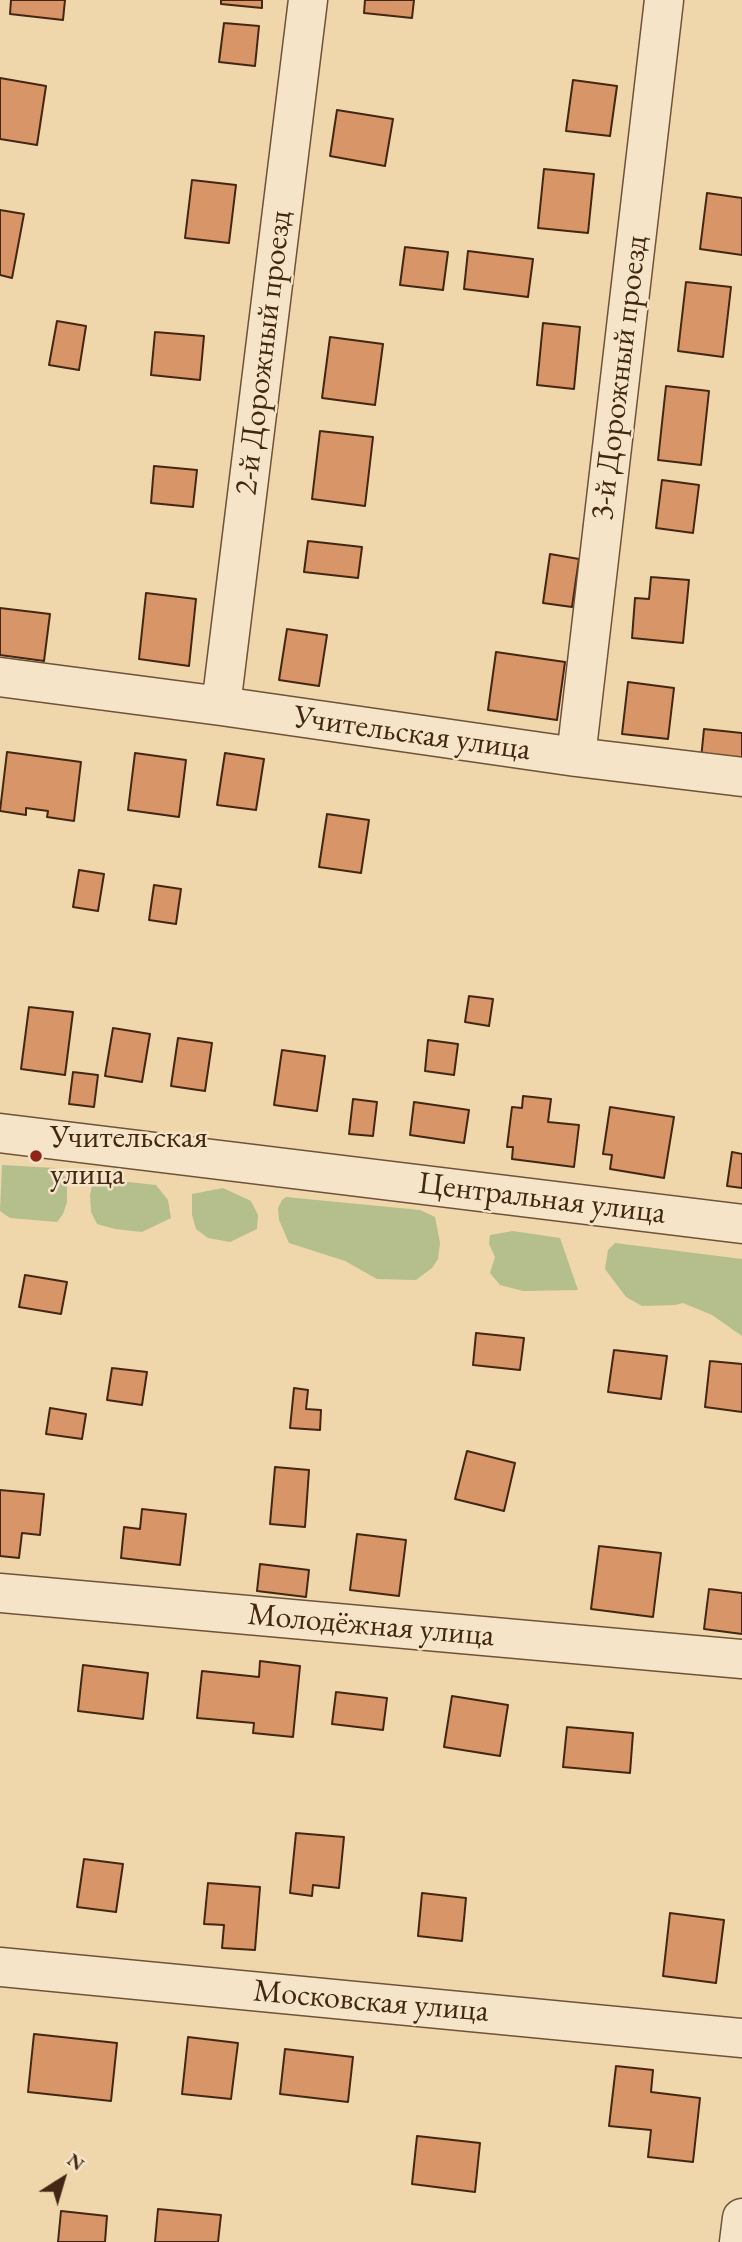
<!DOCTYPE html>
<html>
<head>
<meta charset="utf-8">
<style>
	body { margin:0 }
	#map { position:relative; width:742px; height:2242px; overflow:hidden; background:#efd6ab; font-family:"EB Garamond",serif }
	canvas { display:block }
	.north { position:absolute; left:28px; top:2144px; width:70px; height:70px; -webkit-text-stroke:5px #f5e4c8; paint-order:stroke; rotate:37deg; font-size:19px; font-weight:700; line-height:28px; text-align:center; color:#432613 }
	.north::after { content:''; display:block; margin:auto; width:24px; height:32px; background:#432613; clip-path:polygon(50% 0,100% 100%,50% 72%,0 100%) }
</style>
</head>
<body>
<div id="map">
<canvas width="742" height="2242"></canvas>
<div class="north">N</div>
</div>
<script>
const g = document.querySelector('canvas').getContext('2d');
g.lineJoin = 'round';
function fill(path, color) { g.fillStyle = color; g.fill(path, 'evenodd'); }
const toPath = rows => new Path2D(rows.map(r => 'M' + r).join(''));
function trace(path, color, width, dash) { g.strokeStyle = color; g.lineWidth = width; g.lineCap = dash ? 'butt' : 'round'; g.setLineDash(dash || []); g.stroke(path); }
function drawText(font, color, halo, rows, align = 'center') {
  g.font = font + ' "EB Garamond",serif'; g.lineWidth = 5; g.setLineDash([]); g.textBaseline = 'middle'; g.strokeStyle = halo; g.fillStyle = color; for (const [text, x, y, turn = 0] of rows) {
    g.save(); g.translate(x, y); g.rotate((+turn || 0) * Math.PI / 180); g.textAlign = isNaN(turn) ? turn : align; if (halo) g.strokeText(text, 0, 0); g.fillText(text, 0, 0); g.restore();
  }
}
fill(toPath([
	[2,1165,55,1168,67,1178,67,1202,63,1214,57,1222,10,1218,0,1211],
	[93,1181,119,1181,156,1185,168,1200,171,1218,142,1232,115,1229,97,1224,91,1212,90,1195],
	[223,1188,251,1201,258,1215,257,1229,230,1242,208,1238,196,1229,192,1215,192,1194],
	[286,1197,420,1210,435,1217,440,1243,438,1259,432,1268,416,1280,377,1279,345,1261,289,1243,279,1220,278,1208,282,1200],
	[513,1231,560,1238,578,1290,523,1291,500,1285,490,1273,495,1257,489,1244,490,1235],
	[615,1243,742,1259,742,1336,712,1315,683,1303,675,1305,642,1306,626,1297,605,1269,608,1250]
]), '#b4bf8d');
const building = toPath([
	[11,0,65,0,63,20,10,14,11,0],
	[221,0,262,0,262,8,221,4,221,0],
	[365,0,414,0,412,18,364,13,365,0],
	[224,23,259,26,255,66,219,62,224,23],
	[0,78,46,86,37,145,0,139,0,78],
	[573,80,617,86,610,136,566,131,573,80],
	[337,110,393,119,385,166,330,156,337,110],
	[544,169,594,174,588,233,538,228,544,169],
	[192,180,236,185,229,243,185,238,192,180],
	[707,193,742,198,742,255,700,249,707,193],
	[0,210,24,214,12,278,0,275,0,210],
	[405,247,448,252,443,290,400,285,405,247],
	[468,251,533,259,528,297,464,289,468,251],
	[686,282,731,287,723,357,678,351,686,282],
	[57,321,86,326,79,370,49,365,57,321],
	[543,323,580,327,574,389,537,385,543,323],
	[155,332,204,336,200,380,151,375,155,332],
	[330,337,383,344,375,405,322,398,330,337],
	[666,386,709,391,701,465,658,460,666,386],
	[320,431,373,437,365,506,312,499,320,431],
	[154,466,197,470,193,507,151,503,154,466],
	[662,480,699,485,693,533,656,528,662,480],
	[308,541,362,547,358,578,304,572,308,541],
	[550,554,579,559,572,607,543,603,550,554],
	[651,577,689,580,683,643,632,638,635,598,649,599,651,577],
	[146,593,196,599,189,666,139,659,146,593],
	[0,608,50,614,44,661,0,655,0,608],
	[287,629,327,635,319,686,279,680,287,629],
	[496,652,565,662,557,720,488,710,496,652],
	[628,682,674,688,668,739,622,734,628,682],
	[704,729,742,733,742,764,701,759,704,729],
	[7,752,81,762,74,821,47,817,48,811,26,808,26,815,0,811,7,752],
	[135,753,186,760,179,817,128,810,135,753],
	[225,753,264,759,256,810,217,805,225,753],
	[327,814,369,820,361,873,319,867,327,814],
	[79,870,104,874,98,911,73,907,79,870],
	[154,885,181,889,176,924,149,920,154,885],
	[469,996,493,999,489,1026,465,1022,469,996],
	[29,1007,73,1012,65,1075,21,1069,29,1007],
	[113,1028,150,1034,142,1082,105,1076,113,1028],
	[178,1038,212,1043,205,1091,171,1086,178,1038],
	[428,1040,458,1044,454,1075,425,1071,428,1040],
	[282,1050,325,1056,317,1111,274,1105,282,1050],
	[73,1072,98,1075,94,1107,69,1104,73,1072],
	[523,1096,551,1099,548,1122,579,1125,574,1167,512,1159,513,1147,507,1147,512,1107,522,1108,523,1096],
	[353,1099,377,1102,373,1136,349,1134,353,1099],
	[414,1102,469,1110,464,1143,410,1135,414,1102],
	[610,1107,674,1117,664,1178,610,1169,612,1155,603,1154,610,1107],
	[732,1152,742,1154,742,1188,727,1186,732,1152],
	[25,1275,67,1282,61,1314,19,1307,25,1275],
	[476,1333,524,1338,520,1370,473,1365,476,1333],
	[614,1350,667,1356,661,1399,608,1392,614,1350],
	[710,1361,742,1364,742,1412,705,1407,710,1361],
	[112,1368,147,1372,142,1405,107,1400,112,1368],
	[294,1388,308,1390,306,1409,321,1410,320,1430,290,1428,294,1388],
	[50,1408,86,1414,82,1439,46,1434,50,1408],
	[467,1451,515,1463,504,1511,455,1499,467,1451],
	[275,1467,309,1470,305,1527,270,1524,275,1467],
	[0,1490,44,1494,40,1535,22,1533,19,1558,0,1556,0,1490],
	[142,1509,186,1514,180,1565,121,1558,124,1527,140,1529,142,1509],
	[357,1534,406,1540,399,1596,350,1590,357,1534],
	[599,1546,661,1553,653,1617,591,1609,599,1546],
	[260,1564,309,1570,306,1597,257,1591,260,1564],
	[709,1589,742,1593,742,1634,704,1629,709,1589],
	[260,1661,300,1666,293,1737,253,1733,254,1723,197,1718,202,1671,259,1677,260,1661],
	[83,1665,148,1673,143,1719,78,1711,83,1665],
	[336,1692,387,1698,383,1730,332,1724,336,1692],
	[452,1696,508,1705,500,1756,444,1747,452,1696],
	[567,1727,633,1733,630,1773,563,1767,567,1727],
	[296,1833,344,1837,339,1888,313,1885,312,1896,290,1893,296,1833],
	[84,1859,123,1864,116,1912,77,1907,84,1859],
	[208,1883,260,1887,255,1950,222,1948,224,1925,204,1924,208,1883],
	[422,1893,466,1898,462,1941,418,1936,422,1893],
	[670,1913,724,1920,716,1983,663,1976,670,1913],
	[34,2034,117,2043,111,2101,28,2092,34,2034],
	[188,2037,238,2043,231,2099,182,2094,188,2037],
	[285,2049,353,2057,348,2102,280,2094,285,2049],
	[616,2066,653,2070,651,2092,700,2098,693,2162,648,2157,651,2130,609,2126,616,2066],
	[417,2136,480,2143,475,2192,412,2184,417,2136],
	[158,2209,221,2215,218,2242,155,2242,158,2209],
	[61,2211,107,2216,105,2242,58,2242,61,2211]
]);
fill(building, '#d79568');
trace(building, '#432613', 2);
const minor = toPath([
	[0,677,221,706,576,757,742,777],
	[221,706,308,0],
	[576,757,664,0],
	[0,1133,742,1224],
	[0,1593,742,1659],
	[0,1967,742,2038],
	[739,2242,742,2218]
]);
trace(minor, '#6e5239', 41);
trace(minor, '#f5e4c8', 38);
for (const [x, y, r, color] of [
	[36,1156,7,"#8f2418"]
]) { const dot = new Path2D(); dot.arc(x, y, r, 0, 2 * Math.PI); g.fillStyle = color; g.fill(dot); trace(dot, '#f5e4c8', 2.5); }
drawText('32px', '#432613', '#f5e4c8', [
	["2-й Дорожный проезд",264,353,-83],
	["3-й Дорожный проезд",620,378,-83],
	["Учительская улица",412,734,8],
	["Центральная улица",542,1199,7],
	["Молодёжная улица",371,1626,5],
	["Московская улица",371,2002,5]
]);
drawText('32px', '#432613', '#f5e4c8', [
	["Учительская",50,1138],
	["улица",50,1175]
], 'left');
</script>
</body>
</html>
